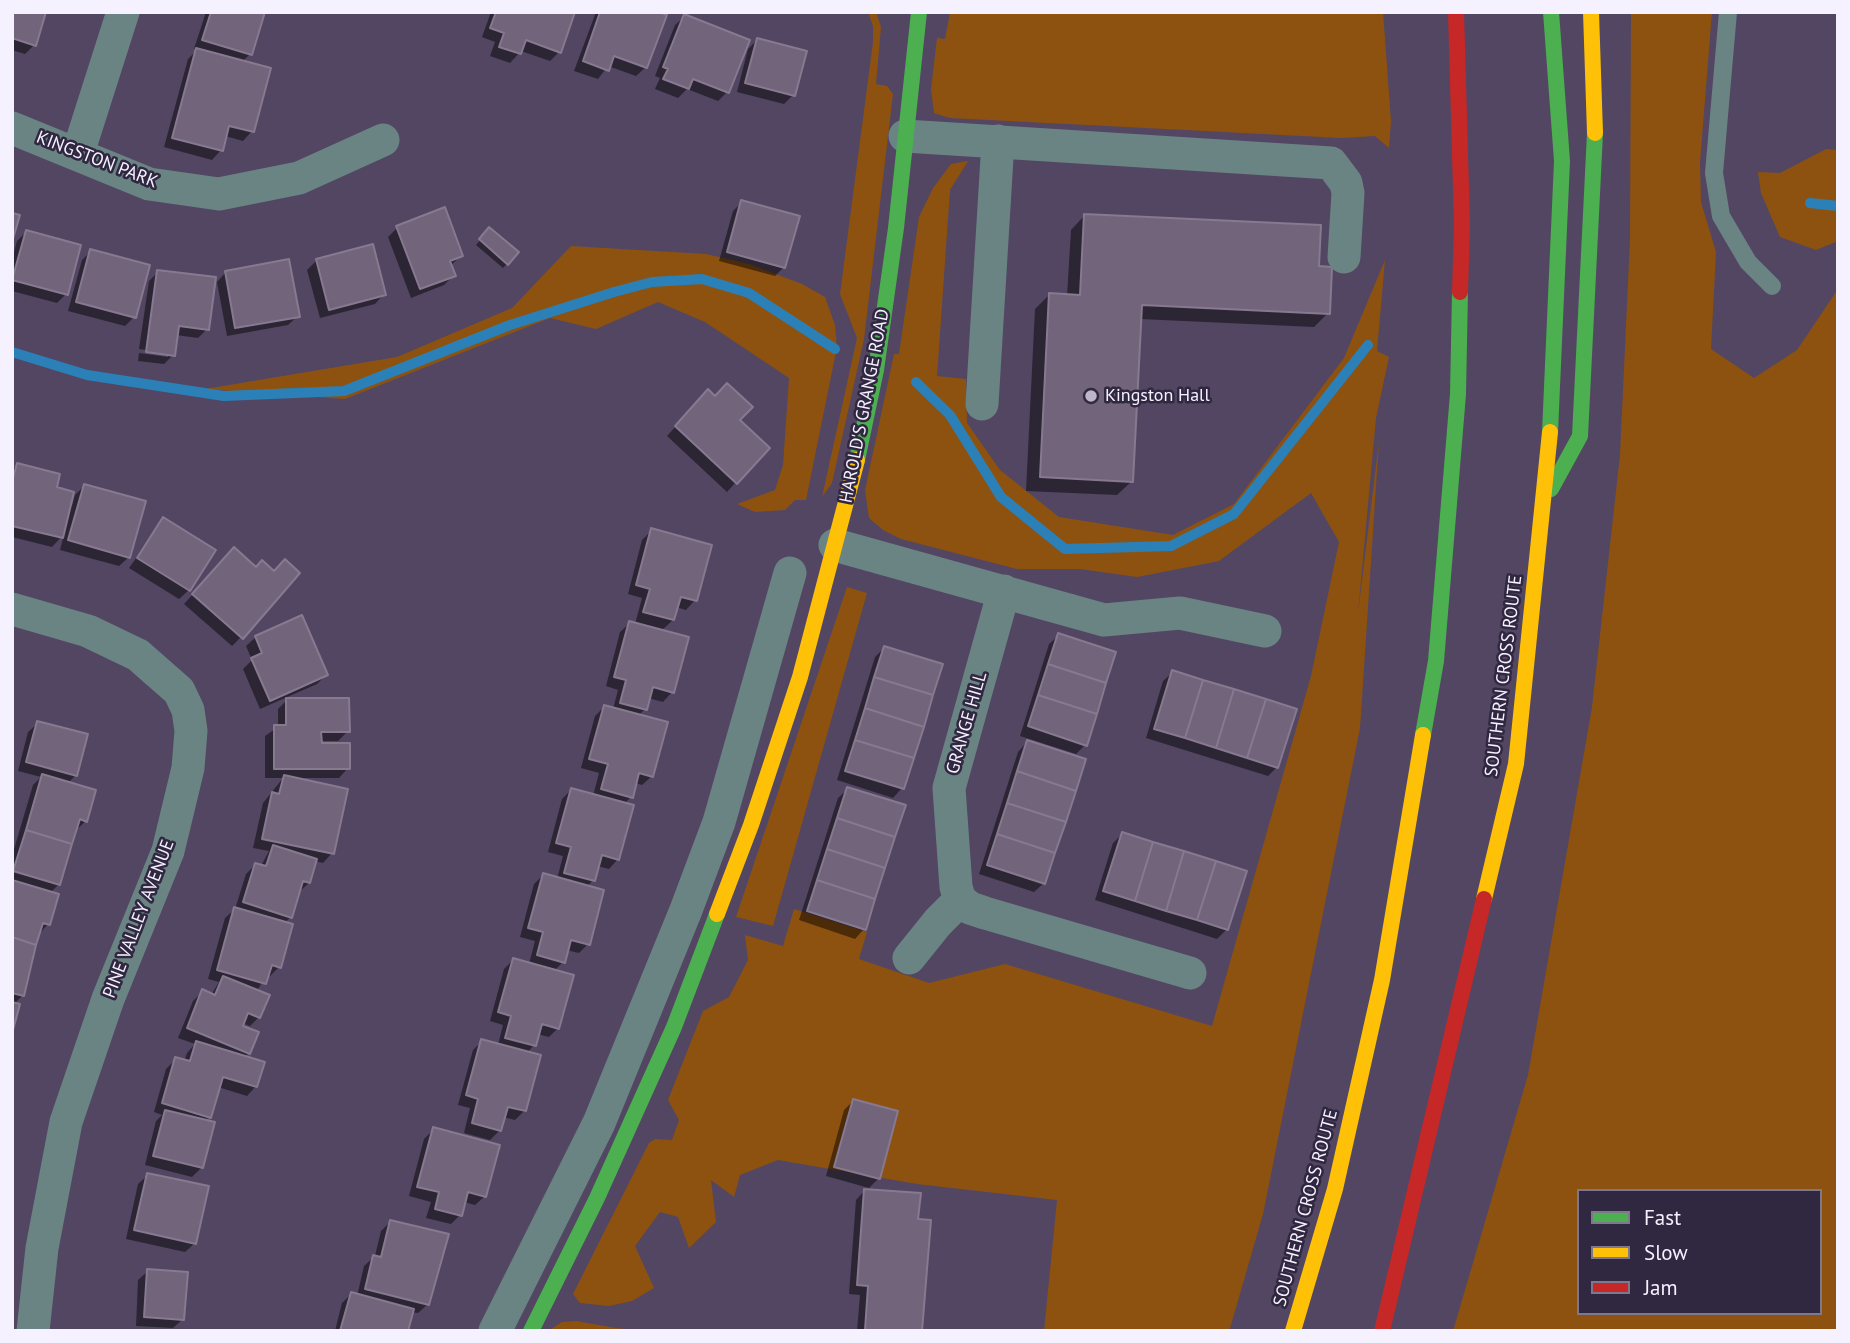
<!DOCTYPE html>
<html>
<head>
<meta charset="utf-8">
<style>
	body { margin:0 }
	#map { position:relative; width:1850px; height:1343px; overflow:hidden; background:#524663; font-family:"PT Sans",sans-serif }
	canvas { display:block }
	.frame { position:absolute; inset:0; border:14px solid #f6f1ff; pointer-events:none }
	.legend { position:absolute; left:1577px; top:1189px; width:245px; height:126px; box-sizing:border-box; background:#302740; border:2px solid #7f788c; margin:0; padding:9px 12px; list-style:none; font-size:21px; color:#f6f1ff }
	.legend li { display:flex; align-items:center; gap:14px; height:35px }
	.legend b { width:35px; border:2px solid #7f788c }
</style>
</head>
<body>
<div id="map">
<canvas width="1850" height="1343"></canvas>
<div class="frame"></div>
<ul class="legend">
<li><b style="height:9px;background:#4caf50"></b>Fast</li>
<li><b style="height:9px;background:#ffc107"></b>Slow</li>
<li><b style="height:9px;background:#c62828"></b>Jam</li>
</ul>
</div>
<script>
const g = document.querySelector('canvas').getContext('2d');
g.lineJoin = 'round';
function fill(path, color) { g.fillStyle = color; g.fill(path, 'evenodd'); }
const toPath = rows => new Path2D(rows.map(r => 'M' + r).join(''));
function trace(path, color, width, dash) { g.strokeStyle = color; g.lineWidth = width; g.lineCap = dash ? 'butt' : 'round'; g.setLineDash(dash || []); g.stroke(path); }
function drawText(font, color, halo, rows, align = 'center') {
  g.font = font + ' "PT Sans",sans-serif'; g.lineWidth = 5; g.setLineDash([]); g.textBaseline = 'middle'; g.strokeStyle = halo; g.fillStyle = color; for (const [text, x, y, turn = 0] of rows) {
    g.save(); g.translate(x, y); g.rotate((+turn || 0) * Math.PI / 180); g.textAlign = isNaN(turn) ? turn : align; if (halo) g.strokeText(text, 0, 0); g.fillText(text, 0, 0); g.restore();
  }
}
fill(toPath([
	[868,12,876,12,881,27,876,84,887,86,893,94,864,339,832,483,822,497,857,338,840,294,873,42,873,26],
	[950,12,1383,12,1391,121,1389,148,1375,136,1341,138,950,118,934,113,931,89,937,38,945,39],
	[1631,12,1712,12,1700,162,1701,202,1716,252,1711,349,1754,378,1797,350,1838,289,1838,1331,1453,1331,1528,1075,1592,707,1620,455,1630,239],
	[1579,1191,1820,1191,1820,1313,1579,1313],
	[1826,149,1838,150,1838,241,1816,250,1780,237,1761,193,1758,172,1780,173],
	[968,161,950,190,937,376,966,379,967,423,1000,470,1059,517,1173,535,1234,504,1344,358,1385,260,1377,351,1389,357,1376,418,1358,613,1379,441,1360,728,1263,1214,1233,1318,1229,1331,1044,1331,1057,1200,917,1184,778,1160,740,1175,734,1197,711,1180,716,1222,689,1248,678,1217,660,1212,635,1246,654,1288,632,1301,609,1306,580,1303,573,1294,649,1143,655,1139,672,1140,679,1120,668,1100,703,1011,729,997,748,960,745,935,783,946,794,909,867,932,859,959,929,983,1005,964,1212,1026,1311,676,1339,542,1311,493,1219,561,1137,577,1080,569,1017,569,901,539,883,530,869,518,865,490,894,354,899,354,919,217,933,188,951,164],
	[571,246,706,254,749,264,802,284,825,297,835,325,837,347,806,500,795,500,785,510,755,512,737,504,775,490,783,465,789,378,705,322,658,302,596,329,550,318,345,399,205,389,397,357,512,308],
	[847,587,867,593,773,926,736,917],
	[576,1321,616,1328,644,1331,548,1331,562,1322]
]), '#8d5210');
fill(toPath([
	[12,12,34,45,25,54,12,50],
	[206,12,263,12,250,54,242,62,252,131,243,141,225,136,221,150,212,160,164,147,188,59,197,50,194,49],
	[491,12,573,12,559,52,550,61,521,51,510,63,490,56,495,42,482,37],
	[596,12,654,12,646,67,636,76,608,66,598,79,574,71],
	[685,16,727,92,718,101,687,89,678,98,655,89,660,78,655,76,675,25],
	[757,40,793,95,784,104,737,92,748,49],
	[742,202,784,267,775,276,719,261,733,211],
	[1085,215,1317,268,1328,313,1314,327,1140,319,1132,481,1117,495,1026,491,1035,309,1049,295,1067,296,1071,230],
	[397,228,461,256,450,266,454,275,444,285,411,298,388,237],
	[489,230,507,264,503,268,476,245],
	[26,232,66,294,57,303,12,291,12,259,17,241],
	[372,246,384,294,375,304,320,318,307,270,316,261],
	[91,251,134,317,125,326,68,311,82,260],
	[158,272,207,329,198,338,176,335,173,355,164,364,138,361,139,353,168,357,168,353,139,349,149,281],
	[226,272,298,316,288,325,227,336,217,282],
	[699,401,738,420,736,482,727,492,667,436],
	[18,465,55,489,69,505,72,506,75,495,84,486,129,557,119,566,60,550,64,534,52,547,12,537,12,470],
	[164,519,189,590,179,599,129,568],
	[652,530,695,600,686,610,676,607,673,620,661,631,672,692,663,702,648,698,645,709,638,716,652,776,642,785,635,783,631,797,624,804,618,859,609,869,597,866,593,880,587,887,588,944,579,953,566,950,563,962,554,971,558,1028,549,1037,537,1034,534,1045,527,1053,524,1111,515,1120,503,1117,500,1130,490,1140,464,1133,470,1108,458,1105,473,1050,482,1041,498,1045,503,1025,490,1021,504,969,513,960,529,964,535,941,520,937,534,884,543,875,557,879,563,856,548,852,562,799,571,790,593,796,599,773,581,768,595,716,604,707,613,709,618,690,606,686,620,632,630,623,635,624,642,598,628,594,642,540],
	[225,559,241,637,232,646,184,604],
	[1059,635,1085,745,1076,754,1020,736,1049,644],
	[256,637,326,675,317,684,260,709,243,669,252,660,246,646],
	[884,648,902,788,893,798,837,780,875,657],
	[1173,672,1277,767,1268,776,1146,738,1163,681],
	[287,700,348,731,338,741,320,741,348,768,339,778,296,778,332,853,323,863,315,861,309,883,299,892,291,917,284,923,279,967,270,976,267,975,256,992,259,1017,250,1026,242,1023,249,1053,244,1058,256,1086,247,1096,218,1087,209,1117,205,1121,202,1167,192,1177,145,1165,156,1121,162,1115,154,1112,166,1069,176,1059,184,1062,187,1053,195,1044,178,1038,193,1001,202,992,211,995,219,982,208,979,225,918,235,909,246,874,255,865,261,866,269,851,253,848,263,803,283,778,265,778,265,736,278,727,278,709],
	[38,723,76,775,68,783,86,821,76,830,59,884,50,893,48,924,39,934,23,995,14,1004,12,1025,12,856,33,785,41,777,18,771,28,732],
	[1027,742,1044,883,1034,892,979,874,1018,752],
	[848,789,864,929,855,939,799,920,838,798],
	[1122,834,1227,929,1217,939,1095,900,1113,843],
	[853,1101,878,1179,869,1188,826,1176,844,1110],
	[434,1129,485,1196,475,1205,464,1202,460,1215,451,1224,426,1218,431,1202,409,1196,424,1139],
	[148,1175,195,1243,185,1252,126,1239,138,1184],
	[865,1190,917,1220,921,1331,857,1331,860,1295,849,1294,856,1200],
	[390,1222,447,1236,428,1304,418,1313,411,1312,406,1331,335,1331,342,1303,351,1294,357,1296,364,1266,375,1256,381,1231],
	[148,1271,183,1319,173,1328,136,1326,138,1280]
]), '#0007');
trace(toPath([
	[1810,203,1838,206],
	[12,352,87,375,224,396,344,391,510,325,614,292,652,282,702,279,749,293,835,349],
	[916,382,950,415,1001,497,1065,549,1171,546,1234,514,1368,345]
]), '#2b80b8', 10);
const building = toPath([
	[12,12,46,12,36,46,12,38,12,12],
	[211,12,265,12,252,55,202,40,211,12],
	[496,12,575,12,561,53,526,40,521,54,499,47,504,33,490,28,496,12],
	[600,12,659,12,667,15,647,68,614,56,609,71,583,61,600,12],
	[684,14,750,40,729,93,693,79,689,89,663,79,668,69,663,67,684,14],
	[757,38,807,51,795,96,745,83,757,38],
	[196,48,271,68,254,132,229,126,223,151,172,138,196,48],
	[741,200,800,216,785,268,727,252,741,200],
	[445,207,463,256,450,261,456,276,420,289,396,226,445,207],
	[12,213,20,215,12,242,12,213],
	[1084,214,1321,225,1319,266,1332,267,1330,314,1142,305,1133,482,1040,477,1049,293,1080,295,1084,214],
	[489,227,519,252,508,265,479,239,489,227],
	[26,230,81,245,68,295,12,280,26,230],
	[373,244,386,295,329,310,316,259,373,244],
	[90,249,150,265,136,318,76,302,90,249],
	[289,259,300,317,235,328,225,271,289,259],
	[157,270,216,277,209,330,179,326,175,356,146,352,157,270],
	[727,383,753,407,740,420,770,448,737,484,675,426,708,389,715,396,727,383],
	[17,463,60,474,57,487,74,492,63,538,12,526,12,482,17,463],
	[84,484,146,501,130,558,68,540,84,484],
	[163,517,216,550,190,591,137,558,163,517],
	[651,528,712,545,697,601,681,597,674,620,643,612,650,589,636,585,651,528],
	[234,547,256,567,262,560,274,571,285,559,300,573,243,639,192,594,234,547],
	[302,615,328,675,270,701,251,658,262,653,255,636,302,615],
	[629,621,689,637,674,693,653,687,647,710,620,703,626,680,614,677,629,621],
	[1058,633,1116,652,1106,683,1048,664,1058,633],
	[884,646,943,664,933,695,874,677,884,646],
	[1048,664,1106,683,1097,714,1038,695,1048,664],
	[1172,670,1203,680,1185,738,1154,729,1172,670],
	[874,677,933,695,924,727,865,708,874,677],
	[1203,680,1234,689,1216,748,1185,738,1203,680],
	[1234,689,1266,699,1247,758,1216,748,1234,689],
	[1038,695,1097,714,1087,746,1028,726,1038,695],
	[286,698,349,698,350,732,321,732,322,743,350,743,350,769,274,769,274,725,286,725,286,698],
	[1266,699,1297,709,1278,768,1247,758,1266,699],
	[604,705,668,722,653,777,639,773,633,798,601,789,608,764,589,759,604,705],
	[865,708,924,727,914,758,855,740,865,708],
	[37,721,88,734,77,776,26,762,37,721],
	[855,740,914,758,904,789,845,771,855,740],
	[1027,740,1086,759,1076,791,1017,771,1027,740],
	[1017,771,1076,791,1066,822,1007,803,1017,771],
	[42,774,96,790,87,822,80,819,72,844,26,830,42,774],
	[284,775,348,789,334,854,262,839,272,792,279,794,284,775],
	[847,787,906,805,895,837,837,818,847,787],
	[571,788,634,805,619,860,602,855,595,881,564,873,571,847,556,843,571,788],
	[1007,803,1066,822,1055,853,997,834,1007,803],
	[837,818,895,837,885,868,827,849,837,818],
	[26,830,72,844,60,885,13,871,26,830],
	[1122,832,1153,842,1135,901,1103,891,1122,832],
	[997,834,1055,853,1045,884,987,865,997,834],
	[1153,842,1184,851,1166,911,1135,901,1153,842],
	[273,845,317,859,310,883,303,881,292,918,243,902,255,863,266,866,273,845],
	[827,849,885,868,875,899,817,880,827,849],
	[1184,851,1216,861,1197,920,1166,911,1184,851],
	[1216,861,1247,871,1228,930,1197,920,1216,861],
	[543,873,604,890,590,945,571,940,565,963,537,955,543,932,528,928,543,873],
	[12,880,59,894,50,925,43,923,36,945,12,937,12,880],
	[817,880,875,899,866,930,807,911,817,880],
	[234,907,293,924,281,968,272,965,266,984,217,970,234,907],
	[12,937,36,945,24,996,12,993,12,937],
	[513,958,574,975,559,1029,542,1024,536,1046,505,1038,511,1016,498,1012,513,958],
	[223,976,270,995,260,1018,248,1013,243,1026,259,1032,250,1054,187,1028,202,989,215,995,223,976],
	[12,1002,20,1004,13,1030,12,1030,12,1002],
	[481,1039,541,1055,526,1111,508,1107,501,1131,472,1123,478,1099,466,1095,481,1039],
	[196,1041,265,1062,257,1087,223,1077,211,1118,162,1103,175,1057,190,1061,196,1041],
	[853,1099,898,1111,880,1179,834,1167,853,1099],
	[165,1110,215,1122,203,1168,153,1156,165,1110],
	[433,1127,500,1145,486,1197,468,1192,462,1216,435,1209,439,1192,417,1187,433,1127],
	[147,1173,209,1186,196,1244,134,1230,147,1173],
	[864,1189,921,1193,918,1219,931,1220,922,1331,865,1330,868,1286,857,1285,864,1189],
	[390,1220,449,1234,429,1305,365,1289,373,1255,381,1257,390,1220],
	[147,1269,188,1272,184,1320,144,1317,147,1269],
	[351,1292,414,1309,408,1331,340,1331,351,1292]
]);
fill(building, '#72647b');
trace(building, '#867990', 2);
trace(toPath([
	[1728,12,1714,173,1721,216,1748,262,1772,286]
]), '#6a8484', 18);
trace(toPath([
	[12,128,149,184,219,194,299,178,383,140],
	[905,136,1331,163,1346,183,1348,193,1344,257],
	[78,153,123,12],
	[982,404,998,141],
	[835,545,1104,620,1180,613,1265,631],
	[12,609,88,631,138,655,179,691,188,710,191,731,188,768,168,851,108,999,66,1122,42,1248,33,1331],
	[960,900,970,908,985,913,1190,973],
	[909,958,938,922,960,900,956,887,949,788,1004,591],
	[495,1331,599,1123,686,910,719,822,790,573]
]), '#6a8484', 33);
trace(toPath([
	[1550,432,1562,161,1551,12],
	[857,460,876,370,896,228,919,12],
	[1551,489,1580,436,1595,133],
	[1423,735,1436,661,1458,394,1460,292],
	[531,1331,597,1198,674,1027,717,914]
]), '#4caf50', 16);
trace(toPath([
	[1591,12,1595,133],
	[1484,899,1516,764,1550,432],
	[717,914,751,825,800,677,857,460],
	[1293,1331,1335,1189,1382,980,1423,735]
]), '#ffc107', 16);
trace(toPath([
	[1456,12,1462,225,1460,292],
	[1382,1331,1484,899]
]), '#c62828', 16);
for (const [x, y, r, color] of [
	[1091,396,7,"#bdb5c8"]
]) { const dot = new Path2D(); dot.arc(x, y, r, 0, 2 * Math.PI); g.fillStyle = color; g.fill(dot); trace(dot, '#302740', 2.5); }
drawText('18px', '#f6f1ff', '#302740', [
	["KINGSTON PARK",97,160,21],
	["HAROLD'S GRANGE ROAD",865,406,-79],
	["SOUTHERN CROSS ROUTE",1504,676,-83],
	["GRANGE HILL",967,723,-74],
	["PINE VALLEY AVENUE",139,919,-69],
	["SOUTHERN CROSS ROUTE",1306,1208,-75]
]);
drawText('18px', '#f6f1ff', '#302740', [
	["Kingston Hall",1105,396]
], 'left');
</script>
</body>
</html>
